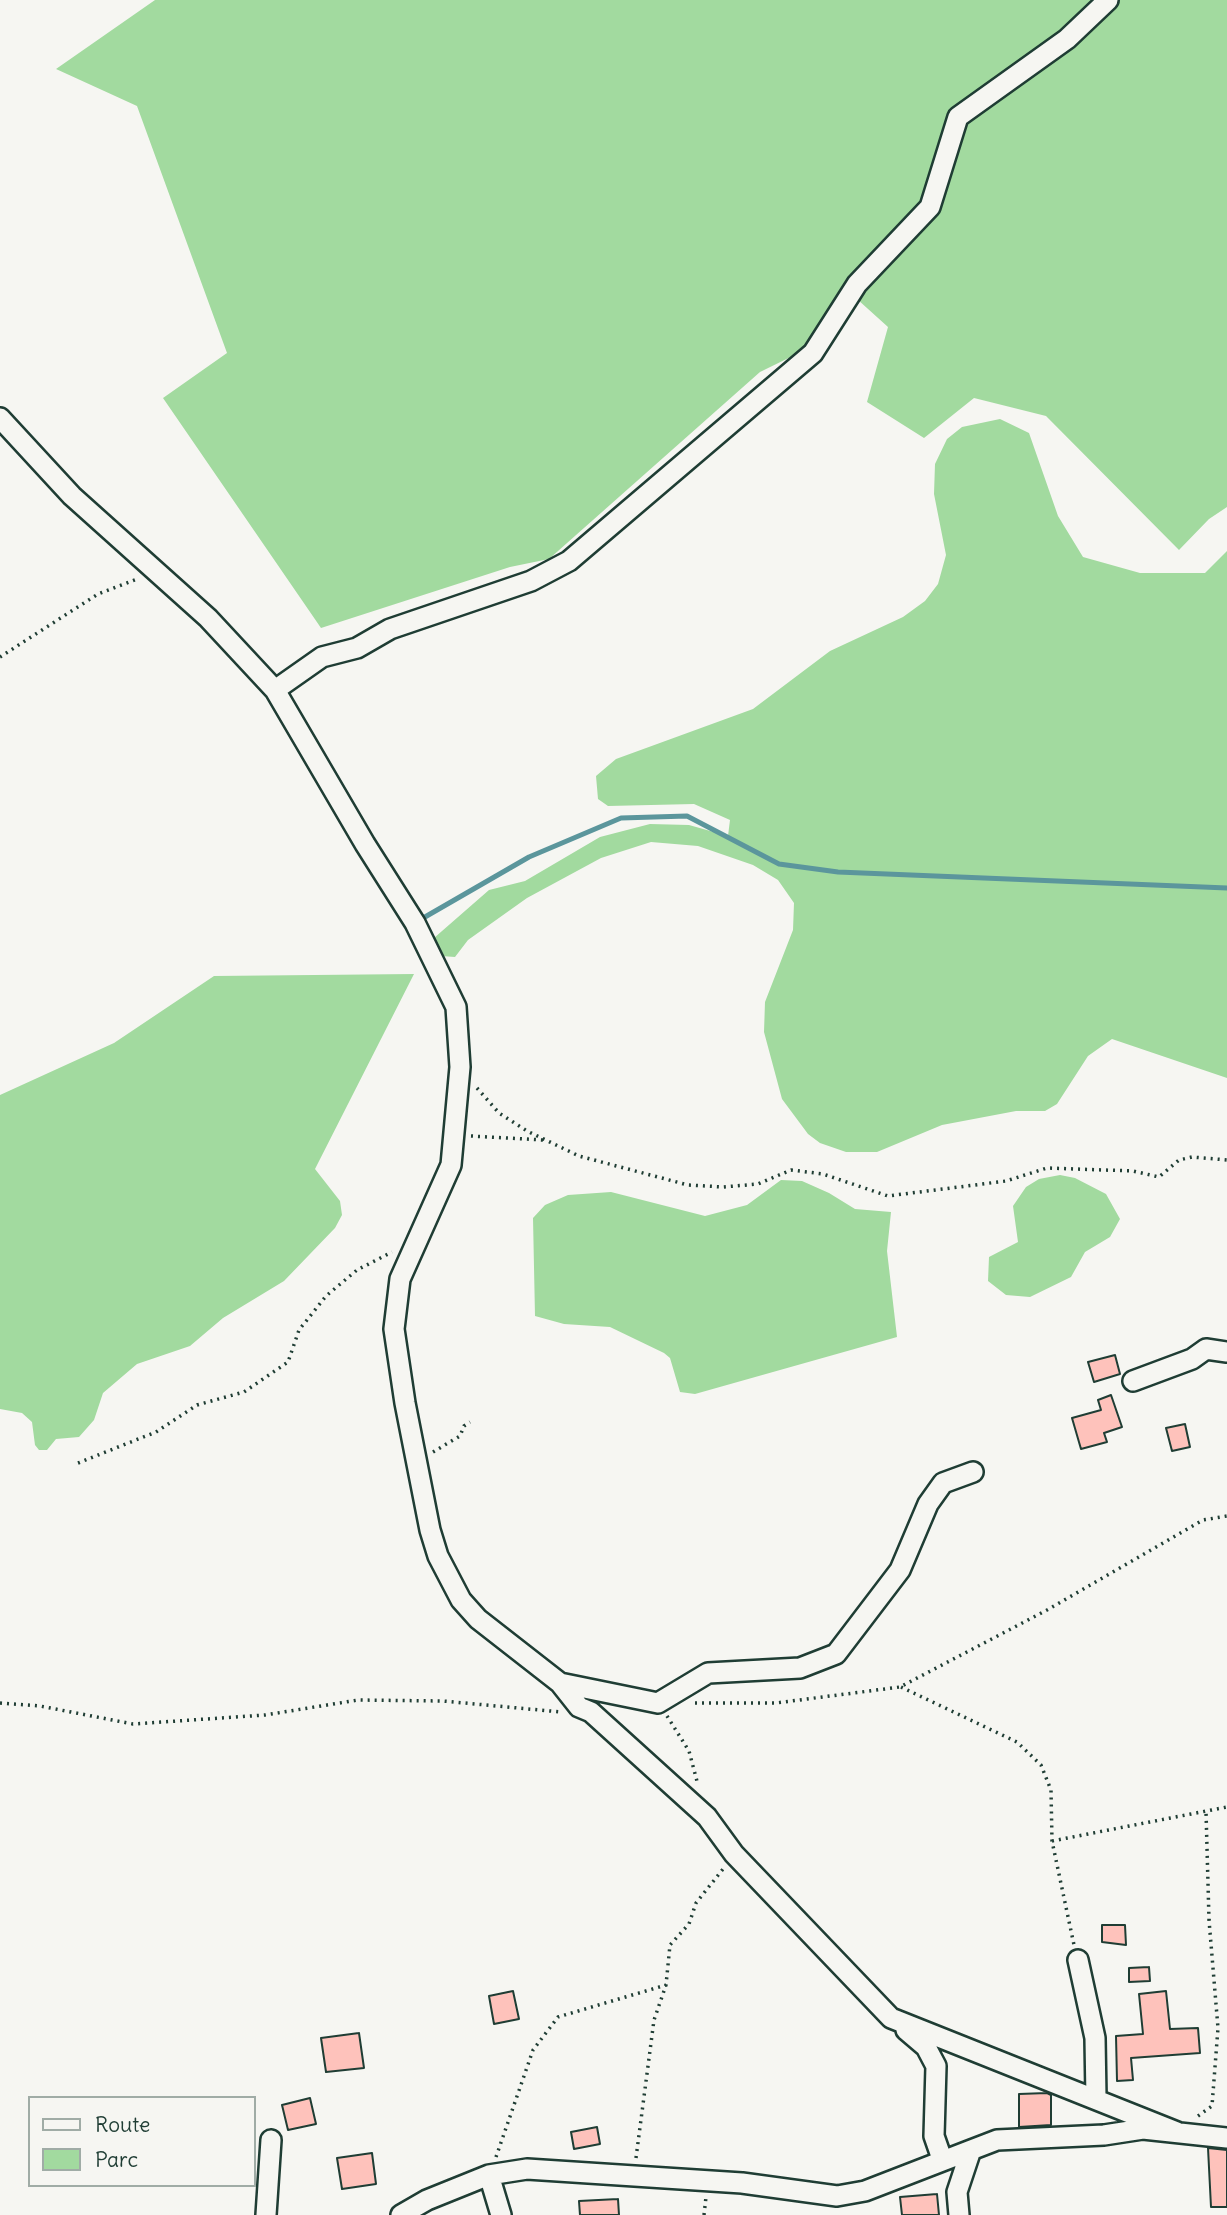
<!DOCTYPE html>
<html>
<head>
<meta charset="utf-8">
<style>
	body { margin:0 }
	#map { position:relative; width:1227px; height:2215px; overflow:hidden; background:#f6f6f2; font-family:Delius,sans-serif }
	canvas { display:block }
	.legend { position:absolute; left:28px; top:2096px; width:228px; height:91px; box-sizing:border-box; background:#f6f6f2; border:2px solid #a0aca6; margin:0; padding:9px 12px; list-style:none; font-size:21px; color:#1f3d34 }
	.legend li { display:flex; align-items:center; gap:14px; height:35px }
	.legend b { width:35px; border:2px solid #a0aca6 }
</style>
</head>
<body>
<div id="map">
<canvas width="1227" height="2215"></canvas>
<ul class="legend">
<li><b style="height:9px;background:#f6f6f2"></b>Route</li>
<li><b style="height:19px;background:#a2da9f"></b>Parc</li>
</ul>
</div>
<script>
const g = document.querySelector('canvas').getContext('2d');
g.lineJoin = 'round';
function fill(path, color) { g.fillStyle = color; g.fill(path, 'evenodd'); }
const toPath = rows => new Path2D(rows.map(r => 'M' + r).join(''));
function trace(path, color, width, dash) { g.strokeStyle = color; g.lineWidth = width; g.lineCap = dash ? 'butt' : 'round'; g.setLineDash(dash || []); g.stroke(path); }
fill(toPath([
	[155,0,1227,0,1227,507,1209,519,1179,550,1046,416,974,398,924,438,867,402,888,327,847,290,811,347,760,372,549,559,510,567,321,628,163,398,227,353,137,106,56,69],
	[1000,419,1029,433,1058,516,1083,557,1140,573,1205,573,1227,551,1227,1078,1112,1039,1088,1056,1057,1104,1045,1111,1016,1111,942,1125,877,1152,846,1152,820,1143,808,1134,782,1099,764,1032,765,1002,793,930,794,903,778,880,753,865,698,846,651,842,601,858,527,898,468,940,455,957,441,956,436,951,434,938,489,890,525,881,600,837,650,824,689,825,728,836,730,820,694,804,608,806,598,799,596,776,616,759,753,709,830,651,903,617,925,601,938,584,946,555,934,494,935,464,947,439,962,427],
	[414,974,315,1169,340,1201,342,1215,335,1228,284,1281,223,1318,190,1346,137,1364,103,1393,94,1420,79,1437,56,1439,47,1450,39,1450,35,1445,32,1422,22,1413,0,1409,0,1095,114,1043,214,976],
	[1060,1175,1075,1178,1106,1194,1120,1219,1110,1237,1085,1252,1071,1277,1030,1297,1006,1295,988,1281,989,1257,1018,1242,1013,1206,1026,1187,1039,1179],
	[781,1180,802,1181,829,1193,855,1209,891,1212,887,1251,897,1337,695,1394,680,1392,670,1358,664,1353,610,1327,564,1324,535,1316,533,1218,545,1205,568,1195,611,1192,705,1216,747,1205]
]), '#a2da9f');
trace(toPath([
	[418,921,529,857,621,818,687,816,779,864,838,872,1227,888]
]), '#5b969c', 5);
const building = toPath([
	[1115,1355,1120,1374,1094,1382,1088,1362,1115,1355],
	[1111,1395,1122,1427,1104,1433,1107,1442,1081,1449,1072,1418,1101,1410,1098,1400,1111,1395],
	[1185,1424,1190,1447,1172,1451,1166,1428,1185,1424],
	[1102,1925,1125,1925,1126,1945,1102,1942,1102,1925],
	[1149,1967,1150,1981,1129,1982,1129,1968,1149,1967],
	[513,1991,519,2019,494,2024,489,1996,513,1991],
	[1166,1991,1170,2029,1198,2028,1200,2053,1131,2058,1133,2080,1117,2081,1116,2036,1143,2034,1139,1994,1166,1991],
	[359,2033,364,2068,326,2072,321,2038,359,2033],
	[1047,2093,1051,2095,1051,2125,1019,2127,1019,2094,1047,2093],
	[310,2098,316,2124,288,2130,282,2105,310,2098],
	[597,2127,600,2144,574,2149,571,2132,597,2127],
	[1208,2148,1227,2150,1227,2207,1211,2207,1208,2148],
	[372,2153,376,2184,342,2189,337,2158,372,2153],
	[937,2194,939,2215,902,2215,900,2197,937,2194],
	[618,2199,619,2215,580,2215,579,2201,618,2199]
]);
fill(building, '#fec2bb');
trace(building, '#1f3d34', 2);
const minor = toPath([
	[0,418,72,496,208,618,275,690,365,844,415,923,456,1007,460,1067,451,1165,400,1279,394,1329,405,1403,430,1530,438,1556,461,1600,478,1619,560,1683,579,1707,591,1712,707,1817,734,1854,891,2018,1177,2132],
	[275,690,322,657,357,648,390,629,531,581,569,561,813,353,857,284,930,207,958,117,1067,39,1108,0],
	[1133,1381,1192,1359,1206,1349,1227,1352],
	[560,1683,658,1703,708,1673,800,1668,836,1654,900,1570,928,1504,943,1483,973,1472],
	[1078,1960,1095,2038,1096,2098],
	[906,2030,926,2047,936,2066,934,2136,942,2159],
	[489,2175,501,2215],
	[266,2215,271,2140],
	[401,2215,427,2200,489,2175,527,2169,742,2183,837,2196,865,2191,971,2150],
	[959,2215,957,2192,971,2150,997,2140,1104,2135,1143,2129,1227,2138]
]);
trace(minor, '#1f3d34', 24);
trace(toPath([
	[0,657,98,594,137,579],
	[477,1088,499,1113,527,1131,579,1156,688,1185,723,1187,758,1184,791,1170,823,1174,888,1196,1006,1181,1047,1168,1133,1171,1159,1177,1179,1160,1192,1157,1227,1160],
	[471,1136,543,1140],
	[433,1452,460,1436,464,1426,470,1422],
	[78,1463,156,1432,197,1405,244,1392,288,1362,299,1330,326,1296,357,1270,392,1252],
	[901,1687,1017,1742,1041,1765,1051,1790,1052,1841,1074,1945],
	[0,1703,40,1706,133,1724,265,1715,358,1700,443,1701,561,1712],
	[695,1703,776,1703,900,1687,1047,1610,1203,1520,1227,1516],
	[667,1716,689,1751,698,1785],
	[1052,1841,1227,1807],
	[1198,2116,1212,2106,1218,2028,1209,1920,1206,1811],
	[496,2157,533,2050,558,2017,666,1985,670,1945,689,1924,696,1903,723,1869],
	[636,2158,654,2020,666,1985],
	[704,2215,706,2197]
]), '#1f3d34', 3.5, [2, 5]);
trace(minor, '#f6f6f2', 19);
</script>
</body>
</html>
